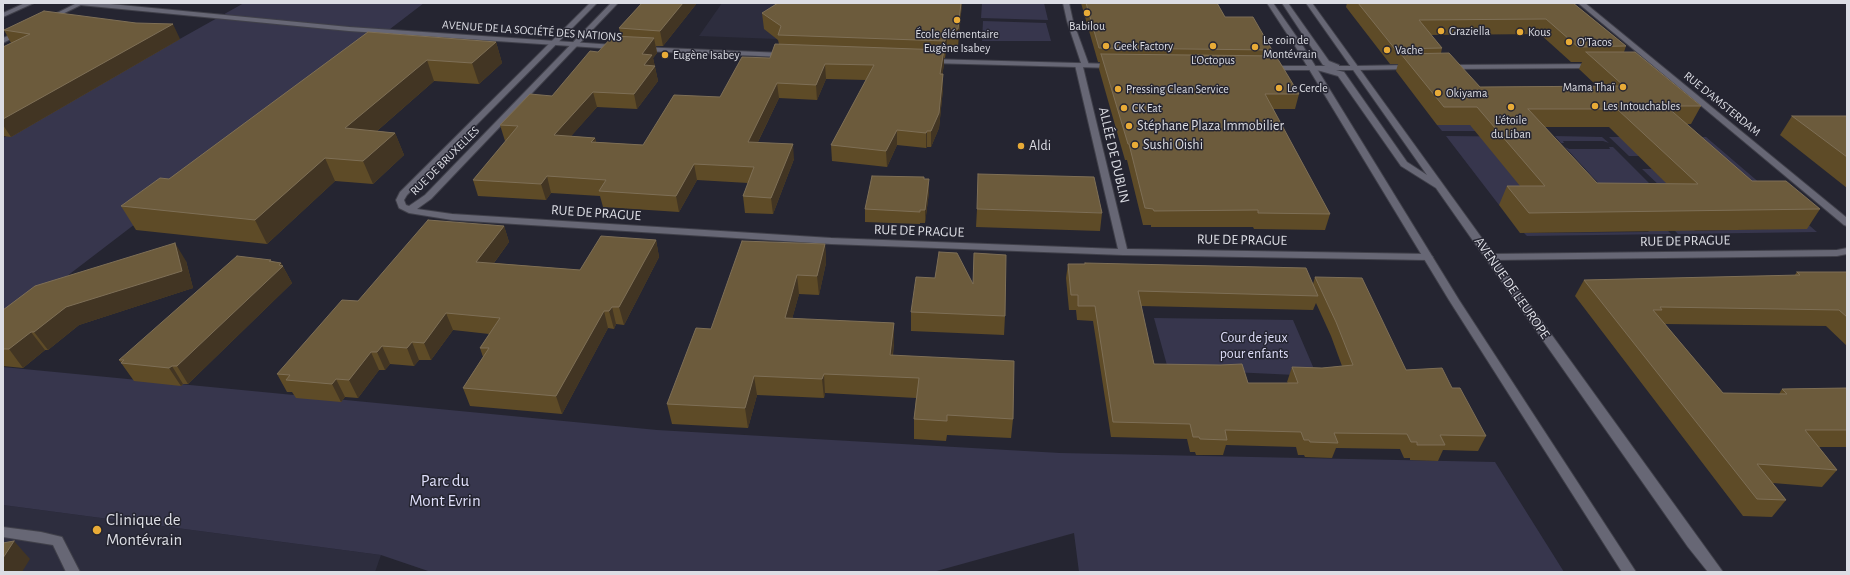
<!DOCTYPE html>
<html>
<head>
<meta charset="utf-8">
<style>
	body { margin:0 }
	#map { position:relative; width:1850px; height:575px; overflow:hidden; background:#252531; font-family:"Alegreya Sans",sans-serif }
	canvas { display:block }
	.frame { position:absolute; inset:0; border:4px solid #dcdde4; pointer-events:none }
</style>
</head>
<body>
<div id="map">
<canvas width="1850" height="575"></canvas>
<div class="frame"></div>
</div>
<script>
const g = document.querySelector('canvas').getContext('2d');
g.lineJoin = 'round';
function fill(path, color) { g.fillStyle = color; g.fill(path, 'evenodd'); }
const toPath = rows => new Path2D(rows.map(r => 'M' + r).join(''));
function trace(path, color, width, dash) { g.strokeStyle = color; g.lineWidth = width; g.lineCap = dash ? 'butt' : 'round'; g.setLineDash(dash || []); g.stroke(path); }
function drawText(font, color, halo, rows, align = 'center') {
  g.font = font + ' "Alegreya Sans",sans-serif'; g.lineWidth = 3; g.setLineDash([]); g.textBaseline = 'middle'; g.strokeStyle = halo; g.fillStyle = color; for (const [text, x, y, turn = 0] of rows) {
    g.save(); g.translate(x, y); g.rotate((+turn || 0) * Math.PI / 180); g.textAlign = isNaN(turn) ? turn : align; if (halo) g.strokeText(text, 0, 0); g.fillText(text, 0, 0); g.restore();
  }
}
fill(toPath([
	[722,3,962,3,958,46,699,36],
	[3,505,381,555,375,572,3,572]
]), '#2d2d3e');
fill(toPath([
	[244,3,424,3,3,325,3,138],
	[982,3,1044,3,1048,20,981,18],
	[983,21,1046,23,1051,41,982,41],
	[1437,125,1470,125,1490,131,1442,131],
	[1446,136,1548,137,1537,205,1499,205],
	[1555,136,1602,137,1609,143,1603,141,1563,141,1564,143,1561,143],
	[1609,137,1706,137,1817,232,1678,234,1642,197,1668,204,1695,231,1806,228,1639,156,1629,156],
	[1565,147,1569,149,1610,149,1609,147,1613,147,1653,187,1602,187],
	[1642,169,1652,169,1671,187,1661,187],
	[1634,195,1671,234,1527,236,1524,233,1649,232,1622,202],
	[1154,318,1293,320,1317,376,1168,369],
	[3,367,657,430,1060,453,1495,462,1564,572,1079,572,1074,533,933,572,431,572,381,555,3,505]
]), '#37364d');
const service = toPath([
	[3,527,41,532,62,537,80,572,66,572,53,545,3,537,3,527]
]);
const minor = toPath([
	[25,3,34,3,3,17,3,13,25,3],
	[77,3,85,3,50,20,45,19,77,3],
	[590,3,597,3,407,195,404,200,406,205,409,206,425,195,611,3,618,3,431,199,417,209,452,214,831,238,1118,249,1075,65,1081,63,1067,21,1063,3,1069,3,1073,21,1089,65,1083,67,1127,249,1428,254,1433,257,1428,260,1123,255,831,244,452,220,409,213,399,208,396,200,400,192,590,3],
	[1578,3,1585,3,1847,218,1847,226,1844,225,1578,3],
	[19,31,24,32,3,43,3,38,19,31],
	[1594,64,1597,64,1597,68,1448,69,1444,67,1448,65,1594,64],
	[1410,65,1414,67,1413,69,1355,70,1351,68,1355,66,1410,65],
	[1847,248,1847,254,1837,256,1491,260,1486,257,1491,254,1837,250,1847,248]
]);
const tertiary = toPath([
	[77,3,100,3,349,27,615,45,619,47,615,49,349,31,80,5,77,3],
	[640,47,783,53,787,55,783,57,643,51,639,49,640,47],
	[928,59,1113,64,1117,66,1113,68,931,63,928,63,928,59],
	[1268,66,1355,66,1359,68,1355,70,1268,70,1268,66]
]);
const secondary = toPath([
	[1267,3,1273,3,1303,46,1459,300,1636,572,1622,572,1449,300,1295,46,1267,3],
	[1282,3,1288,3,1329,61,1339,65,1339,69,1333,69,1323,65,1282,3],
	[1306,3,1312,3,1723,572,1708,572,1688,547,1436,188,1401,166,1338,76,1317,70,1317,66,1320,66,1344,72,1407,162,1427,175,1306,3]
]);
trace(service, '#40404a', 2);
trace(minor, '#40404a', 2);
trace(tertiary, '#40404a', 2);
trace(secondary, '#40404a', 2);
fill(service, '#676775');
fill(minor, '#676775');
fill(tertiary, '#676775');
fill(secondary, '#676775');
fill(toPath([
	[642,3,697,3,663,46,656,46,657,53,653,58,658,81,637,109,597,107,571,136,595,138,596,142,643,145,720,97,770,58,779,44,778,40,764,29,762,13,962,3,958,46,947,45,945,58,944,58,944,65,942,74,943,74,943,89,939,128,931,147,927,147,926,148,897,145,887,167,832,161,831,145,866,80,826,79,817,100,779,98,758,142,794,159,773,214,745,213,743,196,748,183,697,180,679,212,603,207,600,196,551,193,546,200,478,196,473,180,506,141,505,141,500,125,552,96,598,52,621,36,619,28],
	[1081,3,1217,3,1225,17,1272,50,1271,56,1299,94,1295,109,1273,109,1330,214,1325,230,1254,229,1253,227,1151,227,1151,225,1143,225,1127,160,1125,160,1099,69,1100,62,1098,62],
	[1347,3,1573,3,1626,46,1624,52,1701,106,1691,124,1687,124,1752,181,1820,209,1807,229,1520,233,1499,205,1507,186,1520,186,1470,125,1437,125,1396,71,1398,64,1390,64,1346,7],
	[1540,34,1571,62,1582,62,1579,69,1597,86,1480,87,1441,53,1442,48,1431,35],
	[1545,127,1609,127,1667,184,1597,183],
	[4,30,180,39,11,137,3,136,3,47,11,43],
	[368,32,496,42,502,63,479,84,434,81,377,131,395,133,404,155,373,184,335,181,267,244,136,230,121,206,169,179],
	[1792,116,1847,116,1847,188,1780,135],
	[924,179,929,179,929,192,925,223,920,223,920,224,865,222,865,209],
	[977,209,1102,213,1100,231,976,227],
	[504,226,509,242,494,263,580,270,656,240,659,257,624,325,616,324,614,329,608,328,562,414,470,406,463,388,483,357,480,348,489,334,453,330,431,360,419,360,414,366,390,364,385,370,379,370,358,398,345,397,341,402,296,398,292,392,287,392,277,374,358,301],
	[825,244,826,263,819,295,799,294,792,319,894,323,894,342,893,355,1013,419,1011,438,947,435,946,441,914,439,914,419,916,398,825,393,824,398,757,395,748,428,672,424,667,404,711,329],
	[271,260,272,262,281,263,292,283,188,384,183,384,181,386,134,381,119,360],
	[186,261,193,288,79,325,48,350,45,350,23,368,3,366,3,310],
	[1085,263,1313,284,1315,277,1406,370,1452,388,1486,436,1478,451,1443,450,1438,461,1410,460,1410,458,1404,458,1400,449,1336,448,1332,458,1305,457,1304,455,1298,455,1296,447,1226,445,1223,455,1196,455,1195,452,1190,452,1187,439,1111,437,1093,321,1077,320,1076,310,1069,310,1066,278,1068,264,1085,264],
	[1316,303,1331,336,1342,366,1322,368,1292,367,1287,382,1288,383,1248,383,1154,364,1141,306,1313,310],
	[1797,272,1847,272,1847,346,1826,326,1665,324,1723,393,1779,394,1782,389,1847,388,1847,447,1819,447,1837,470,1822,487,1773,483,1786,500,1772,517,1743,516,1575,296,1584,280,1794,276],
	[973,284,1005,316,1004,335,911,331,911,312]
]), '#5e4b27');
fill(toPath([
	[683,3,697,3,663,46,660,31],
	[961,3,962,3,958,46,958,29],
	[173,24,180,39,11,137,3,125,3,119],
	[947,29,947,45,945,58,945,41],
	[654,38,657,53,653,58,658,81,637,109,634,94,642,54],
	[496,42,502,63,479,84,472,63],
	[944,50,944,65,940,89,940,74],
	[427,60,434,81,354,151,345,128],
	[825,64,826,79,817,100,816,85],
	[943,74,943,89,939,128,931,147,931,131],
	[777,83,779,98,750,158,748,142],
	[593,92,597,107,558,151,554,135],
	[897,130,897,145,887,167,886,151],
	[927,131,927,147,926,148,926,133],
	[395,133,404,155,373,184,363,161],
	[595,138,598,153,591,142],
	[793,144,794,159,773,214,771,198],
	[325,158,335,181,267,244,255,220],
	[694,164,697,180,679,212,676,196],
	[547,176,551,193,546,200,541,184],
	[929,179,929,192,925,223,925,210],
	[504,226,509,242,482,279,476,262],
	[656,240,659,257,624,325,619,307],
	[175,243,186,261,193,288,79,325,48,350,34,332,66,307],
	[825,244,826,263,819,295,817,276],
	[271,260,277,271,279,265,281,263,292,283,188,384,177,366],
	[797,275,799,294,787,337,785,318],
	[612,307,616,324,614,329,609,311],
	[604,311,608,328,562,414,556,396],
	[446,313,453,330,431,360,424,343],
	[894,323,894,342,890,374,890,355],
	[31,332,45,350,23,368,9,349],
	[412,342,419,360,414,366,407,348],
	[382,346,390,364,385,370,377,352],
	[371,352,379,370,358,398,349,380],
	[172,366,183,384,181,386,169,368],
	[824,374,825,393,824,398,822,379],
	[754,376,757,395,748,428,745,408],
	[336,379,345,397,341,402,332,384],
	[14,541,30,559,22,572,3,572,3,558]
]), '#423523');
const building = toPath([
	[642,3,683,3,660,31,619,28,642,3],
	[778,3,961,3,958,29,947,29,945,41,778,35,781,26,762,13,778,3],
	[1086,3,1217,3,1225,17,1253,17,1272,50,1099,48,1086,3],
	[1358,3,1573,3,1626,46,1578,47,1546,19,1419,20,1442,48,1395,49,1358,3],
	[44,11,136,23,173,24,3,119,3,47,30,34,4,30,44,11],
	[368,32,496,42,472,63,427,60,345,128,395,133,363,161,325,158,255,220,121,206,160,178,169,179,368,32],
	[613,36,654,38,642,54,652,55,644,65,655,66,634,94,593,92,554,135,595,138,591,142,643,145,674,95,720,97,742,57,770,58,775,44,944,50,940,74,943,74,939,113,931,131,927,131,926,133,897,130,886,151,831,145,874,65,825,64,816,85,777,83,748,142,793,144,771,198,743,196,754,167,694,164,676,196,599,191,606,180,547,176,541,184,473,180,518,126,500,125,530,94,552,96,590,51,598,52,613,36],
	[1586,52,1635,52,1701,106,1666,106,1752,181,1786,181,1820,209,1529,213,1507,186,1545,186,1477,107,1444,107,1401,54,1449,53,1480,87,1624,86,1586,52],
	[1528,109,1617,109,1698,184,1597,183,1528,109],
	[1101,54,1276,56,1299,94,1265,94,1330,214,1258,213,1258,210,1154,211,1153,209,1145,208,1129,144,1128,144,1101,54],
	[1792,116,1847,116,1847,157,1792,116],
	[978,174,1094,177,1102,213,977,209,978,174],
	[872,176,924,177,924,179,929,179,925,210,920,210,920,212,865,209,872,176],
	[428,220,504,226,476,262,580,270,601,236,656,240,619,307,612,307,609,311,604,311,556,396,463,388,489,348,480,348,500,318,446,313,424,343,412,342,407,348,382,346,377,352,371,352,349,380,336,379,332,384,286,380,290,375,277,374,342,300,358,301,428,220],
	[742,241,825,244,817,276,797,275,785,318,894,323,890,355,1014,361,1013,419,947,415,947,421,914,419,919,378,824,374,822,379,754,376,745,408,667,404,696,328,711,329,742,241],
	[175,243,182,271,66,307,34,332,31,332,9,349,3,349,3,310,35,286,175,243],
	[939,252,957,253,973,284,974,253,1006,255,1005,316,911,312,916,277,935,278,939,252],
	[237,256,271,260,269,261,281,263,279,265,283,266,177,366,172,366,169,368,121,363,124,360,119,360,237,256],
	[1085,263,1306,268,1318,296,1138,291,1154,364,1220,365,1242,364,1248,383,1298,383,1292,367,1322,368,1353,365,1336,322,1315,277,1362,278,1406,370,1442,368,1452,388,1460,388,1486,436,1440,435,1445,445,1417,445,1417,442,1411,442,1407,434,1334,433,1338,443,1310,442,1309,440,1304,440,1301,432,1225,430,1227,440,1200,439,1199,437,1193,437,1190,424,1113,422,1095,306,1078,306,1078,295,1071,295,1068,264,1085,264,1085,263],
	[1797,272,1847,272,1847,317,1839,310,1660,307,1662,310,1653,310,1723,393,1787,394,1782,389,1847,388,1847,430,1805,430,1837,470,1757,464,1786,500,1757,499,1584,280,1800,275,1797,272],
	[14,541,3,558,3,543,14,541]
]);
fill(building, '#6c5b3c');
trace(building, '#7e6f56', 1);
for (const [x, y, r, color] of [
	[1087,13,4,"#e8ab37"],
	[957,20,4,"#e8ab37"],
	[1441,31,4,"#e8ab37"],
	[1520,32,4,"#e8ab37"],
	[1569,42,4,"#e8ab37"],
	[1106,46,4,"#e8ab37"],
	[1213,46,4,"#e8ab37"],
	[1255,47,4,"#e8ab37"],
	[1387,50,4,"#e8ab37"],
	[665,55,4,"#e8ab37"],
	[1623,87,4,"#e8ab37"],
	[1279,88,4,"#e8ab37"],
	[1118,89,4,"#e8ab37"],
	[1438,93,4,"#e8ab37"],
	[1595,106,4,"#e8ab37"],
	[1511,107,4,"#e8ab37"],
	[1124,108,4,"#e8ab37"],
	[1129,126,4,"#e8ab37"],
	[1135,145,4,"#e8ab37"],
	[1021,146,4,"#e8ab37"],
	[97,530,5,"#e8ab37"]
]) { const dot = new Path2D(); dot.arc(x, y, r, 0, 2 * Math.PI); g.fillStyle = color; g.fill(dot); trace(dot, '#252531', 1.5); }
drawText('12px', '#dcdde4', '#252531', [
	["Babilou",1087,26,"center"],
	["Graziella",1449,31],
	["Kous",1528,32],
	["École élémentaire",957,34,"center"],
	["Eugène Isabey",957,48,"center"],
	["Le coin de",1263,40],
	["Montévrain",1263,54],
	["O'Tacos",1577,42],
	["Geek Factory",1114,46],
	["Vache",1395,50],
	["Eugène Isabey",673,55],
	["L'Octopus",1213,60,"center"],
	["Mama Thaï",1615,87,"right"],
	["Le Cercle",1287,88],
	["Pressing Clean Service",1126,89],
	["Okiyama",1446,93],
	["Les Intouchables",1603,106],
	["CK Eat",1132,108],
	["L'étoile",1511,120,"center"],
	["du Liban",1511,134,"center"]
], 'left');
drawText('12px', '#dcdde4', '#252531', [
	["AVENUE DE LA SOCIÉTÉ DES NATIONS",532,31,4],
	["RUE D'AMSTERDAM",1722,104,39],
	["RUE DE BRUXELLES",445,161,-45]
]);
drawText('14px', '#dcdde4', '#252531', [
	["Stéphane Plaza Immobilier",1137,126],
	["Sushi Oishi",1143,145],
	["Aldi",1029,146]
], 'left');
drawText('14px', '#dcdde4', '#252531', [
	["ALLÉE DE DUBLIN",1114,155,77],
	["RUE DE PRAGUE",596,213,4],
	["RUE DE PRAGUE",919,231,2],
	["RUE DE PRAGUE",1242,240,1],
	["RUE DE PRAGUE",1685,241,-1],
	["AVENUE DE L'EUROPE",1512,288,55]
]);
drawText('14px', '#dedef9', '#252531', [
	["Cour de jeux",1254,338],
	["pour enfants",1254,354]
]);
drawText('17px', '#dedef9', '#252531', [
	["Parc du",445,481],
	["Mont Evrin",445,501]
]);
drawText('17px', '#dcdde4', '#252531', [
	["Clinique de",106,520],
	["Montévrain",106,540]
], 'left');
</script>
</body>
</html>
